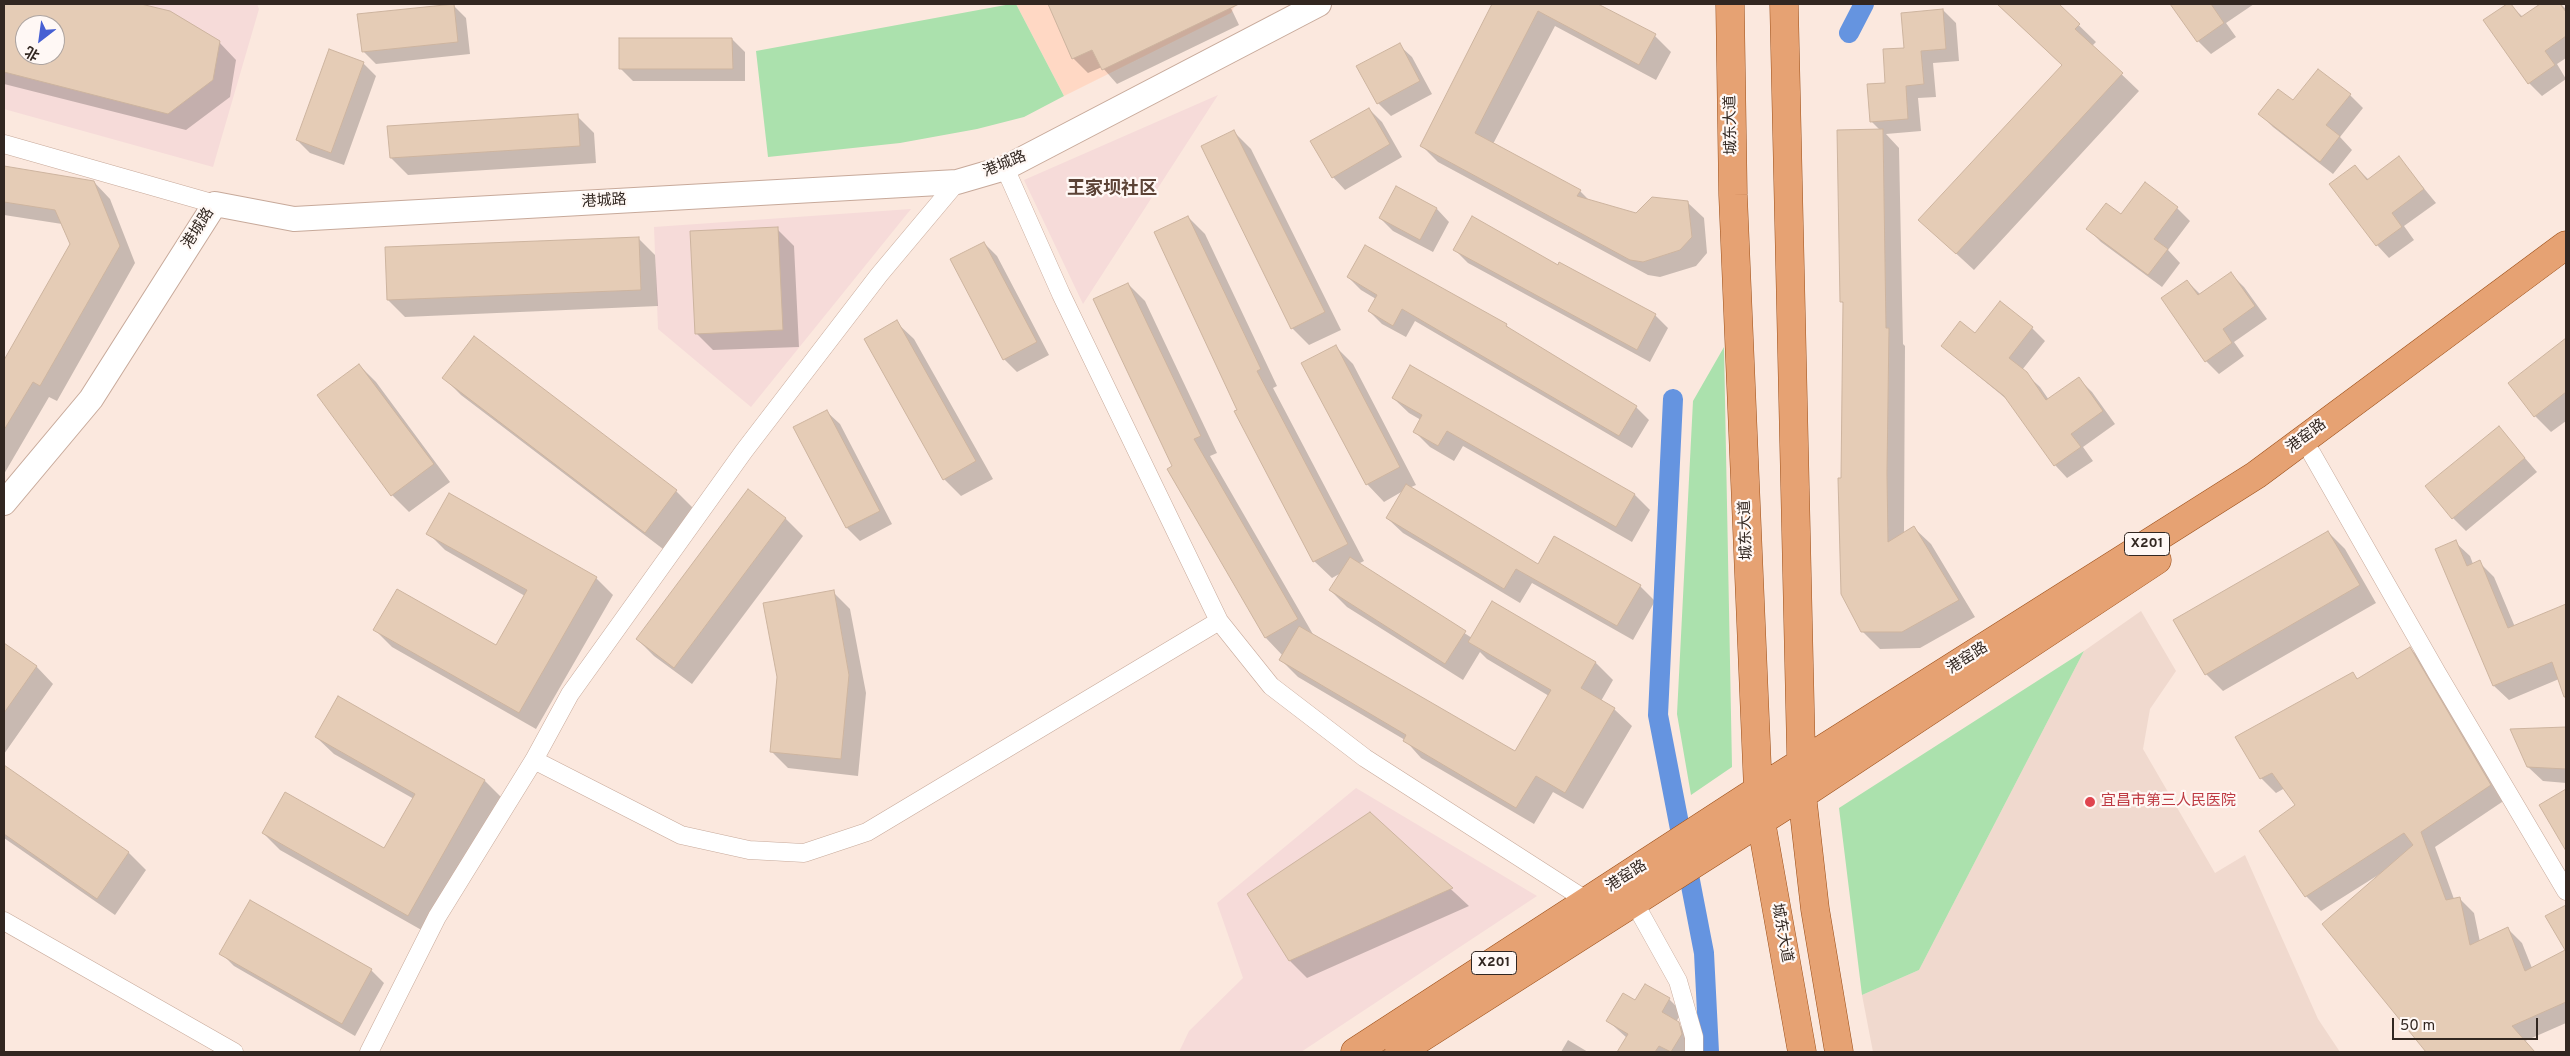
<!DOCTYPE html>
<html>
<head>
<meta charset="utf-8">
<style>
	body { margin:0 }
	#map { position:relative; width:2570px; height:1056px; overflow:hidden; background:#fbe8de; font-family:Overpass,"Noto Sans SC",sans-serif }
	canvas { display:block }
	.frame { position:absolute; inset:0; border:5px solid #322721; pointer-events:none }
	.north { position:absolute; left:15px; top:15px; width:50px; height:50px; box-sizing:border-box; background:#fff8f5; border:1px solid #ada4a0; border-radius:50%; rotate:210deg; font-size:14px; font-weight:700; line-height:20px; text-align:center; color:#322721 }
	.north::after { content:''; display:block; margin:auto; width:18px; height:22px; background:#465fd3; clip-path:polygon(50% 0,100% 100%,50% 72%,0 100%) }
	.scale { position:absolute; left:2392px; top:1018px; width:146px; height:22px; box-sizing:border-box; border:2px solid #322721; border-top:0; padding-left:6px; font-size:15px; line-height:18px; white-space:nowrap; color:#322721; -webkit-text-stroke:4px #fff8f5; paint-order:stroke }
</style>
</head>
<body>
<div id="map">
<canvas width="2570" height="1056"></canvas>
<div class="frame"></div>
<div class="north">北</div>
<div class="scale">50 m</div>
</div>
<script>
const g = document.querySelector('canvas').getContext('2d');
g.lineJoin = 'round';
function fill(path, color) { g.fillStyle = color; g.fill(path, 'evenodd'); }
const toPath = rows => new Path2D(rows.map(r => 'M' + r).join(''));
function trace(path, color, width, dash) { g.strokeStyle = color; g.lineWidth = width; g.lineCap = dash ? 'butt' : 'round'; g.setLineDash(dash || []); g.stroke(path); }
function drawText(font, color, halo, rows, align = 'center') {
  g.font = font + ' Overpass,"Noto Sans SC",sans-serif'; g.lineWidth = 4.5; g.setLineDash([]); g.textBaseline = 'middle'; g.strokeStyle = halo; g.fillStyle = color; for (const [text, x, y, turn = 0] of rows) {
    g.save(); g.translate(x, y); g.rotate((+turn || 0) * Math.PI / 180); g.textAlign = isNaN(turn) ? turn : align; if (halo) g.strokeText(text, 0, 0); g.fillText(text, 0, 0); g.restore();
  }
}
fill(toPath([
	[4,4,257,4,259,9,213,167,4,109],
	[25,25,55,25,55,55,25,55],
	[1218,95,1083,304,1024,180],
	[911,209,751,407,658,329,654,227],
	[1356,788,1537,896,1301,1052,1179,1052,1189,1031,1243,978,1217,903]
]), '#f6dbd9');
fill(toPath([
	[1016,4,1236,4,1231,13,1064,96]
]), '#ffd8c4');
fill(toPath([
	[2141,611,2176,671,2150,709,2143,749,2215,873,2245,855,2318,1019,2340,1052,1873,1052,1862,995,1919,970,2084,651]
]), '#f0d9ce');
fill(toPath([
	[1011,4,1016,4,1064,96,1024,117,977,129,900,143,768,157,756,51],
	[1724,347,1732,767,1691,795,1677,714,1693,401],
	[2084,651,1919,970,1862,995,1839,808]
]), '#abe1ad');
fill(toPath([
	[4,4,135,4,169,12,219,42,236,60,230,97,186,130,4,84],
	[25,25,55,25,55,55,25,55],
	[1049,4,1229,4,1239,25,1117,84,1102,67,1088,73,1073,58],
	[1493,4,1595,4,1655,36,1671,52,1656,80,1555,26,1493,144,1580,191,1590,201,1637,214,1687,202,1704,218,1707,253,1696,266,1660,277,1648,275,1438,162,1422,146],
	[1997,4,2057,4,2096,42,2092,46,2139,91,1974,270,1937,236,2063,66],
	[2172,4,2254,4,2226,23,2236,37,2211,54,2198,41],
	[2509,4,2523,17,2542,4,2561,4,2566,9,2566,58,2557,64,2566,79,2542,96,2529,83,2485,21],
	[453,5,466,18,470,54,376,64,363,51],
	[1943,10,1956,23,1959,61,1933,63,1936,97,1918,98,1921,131,1886,134,1899,148,1903,344,1905,346,1904,533,1913,527,1931,544,1975,617,1920,648,1880,649,1862,631,1842,479,1844,304,1841,301,1881,131,1871,121,1887,84,1906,49],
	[732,39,745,52,745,81,633,81,620,68],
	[1399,45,1412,57,1432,94,1391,116,1378,103],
	[363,63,376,76,344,165,310,153,297,140],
	[2350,95,2363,108,2340,137,2352,150,2333,174,2273,127,2260,114,2293,102],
	[1369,109,1382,122,1402,157,1345,190,1333,177],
	[577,116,594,133,596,163,408,175,391,158],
	[1234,132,1251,149,1341,330,1309,345,1292,328],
	[2399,158,2436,203,2404,226,2414,240,2389,258,2377,245,2355,166,2369,180],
	[4,168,94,182,110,199,135,263,57,401,49,397,4,474,4,373,7,367,4,363,71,244,62,224,4,215],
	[2177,208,2190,221,2168,250,2180,263,2162,287,2101,242,2088,229,2121,216],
	[1437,209,1449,222,1433,252,1393,231,1380,218],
	[1188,217,1205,234,1277,386,1273,388,1364,561,1358,564,1472,638,1493,602,1596,663,1613,680,1601,701,1614,709,1632,726,1583,809,1553,792,1534,824,1421,758,1405,740,1298,677,1281,660,1283,656,1266,638,1169,469,1174,466,1128,284,1145,301,1217,453,1210,456,1314,636,1516,753,1549,696,1487,659,1480,652,1463,680,1347,607,1330,590,1341,573,1332,578,1314,561,1239,410],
	[777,229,794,246,799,347,713,350,696,333],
	[638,238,655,255,658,306,405,317,388,300],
	[984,243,997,256,1049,355,1017,372,1004,359],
	[1455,250,1558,266,1655,315,1668,328,1650,362,1468,263],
	[2231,274,2244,287,2267,319,2234,342,2244,356,2219,374,2206,361,2187,281,2200,294],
	[1348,277,1506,325,1514,333,1636,407,1649,420,1632,448,1415,321,1406,337,1382,324,1369,311,1376,299,1361,290],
	[896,322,914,339,993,479,961,496,944,479],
	[2032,328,2045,341,2022,370,2040,387,2049,400,2079,379,2092,392,2115,424,2083,447,2093,461,2067,478,2055,465,2010,402,1942,346,1975,334],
	[475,338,676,491,693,508,663,549,461,395,444,378],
	[2566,340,2566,421,2551,432,2535,416,2510,383],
	[1336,347,1353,364,1416,485,1409,488,1539,566,1640,586,1655,601,1633,640,1532,583,1520,603,1403,533,1387,518,1403,491,1384,502,1367,484],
	[359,365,376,382,450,482,409,512,392,495],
	[1393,398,1634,494,1650,510,1632,542,1463,446,1454,461,1430,447,1414,431,1421,420,1409,413],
	[827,412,840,424,892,524,860,541,847,528,795,428],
	[2499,428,2537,472,2466,531,2453,518],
	[748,491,786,519,803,536,692,684,654,656,637,639],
	[2328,532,2345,549,2376,603,2223,691,2206,674],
	[428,533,596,578,613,595,536,729,392,647,375,630,496,647,525,596,445,550],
	[2455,542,2470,556,2473,564,2479,562,2494,577,2515,627,2566,605,2566,699,2559,679,2509,700,2494,686],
	[833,592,850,609,866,693,858,776,788,768,771,751],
	[4,644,36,666,53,684,4,754],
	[2410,648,2424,663,2505,800,2435,847,2454,899,2459,898,2474,913,2480,942,2507,928,2522,943,2532,968,2566,950,2566,1023,2525,1041,2535,1052,2428,1052,2324,924,2383,872,2321,911,2306,896,2261,831,2296,805,2285,788,2276,793,2261,778,2352,674,2358,679],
	[2566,728,2566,783,2543,781,2528,767,2512,731],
	[316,737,485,781,502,798,425,932,280,850,263,833,385,850,414,799,334,754],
	[4,766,129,853,146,870,115,915,4,838],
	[2566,791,2566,846,2541,806],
	[1370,814,1469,906,1307,978,1290,961,1249,894],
	[250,902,371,970,384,983,355,1036,234,966,221,953],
	[1669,999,1682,1012,1676,1022,1691,1036,1691,1052,1624,1052,1621,1049,1627,1038,1608,1021,1636,1002],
	[1568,1040,1588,1052,1561,1052]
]), '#0003');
trace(toPath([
	[1849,33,1864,4],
	[1673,399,1658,715,1704,953,1709,1052]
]), '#6594e0', 20);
const building = toPath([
	[4,4,141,4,170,11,220,41,213,80,168,114,4,72,4,4],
	[25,25,55,25,55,55,25,55,25,25],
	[454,4,458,42,362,52,357,14,454,4],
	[1048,4,1239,4,1102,70,1092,50,1072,59,1048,4],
	[1492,4,1598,4,1656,34,1639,65,1538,11,1475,133,1581,190,1577,196,1636,213,1652,197,1688,201,1692,237,1680,250,1643,262,1630,260,1420,146,1492,4],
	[1997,4,2059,4,2080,24,2075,29,2123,73,1956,254,1918,220,2062,65,1997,4],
	[2170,4,2211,4,2224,23,2197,42,2170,4],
	[2507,4,2511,4,2521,17,2540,4,2560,4,2566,12,2566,36,2545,51,2555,65,2528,84,2483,20,2507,4],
	[1943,9,1946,49,1921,51,1924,84,1906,86,1908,119,1870,122,1867,84,1885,83,1883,49,1904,48,1901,13,1943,9],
	[619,38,732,38,733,69,619,69,619,38],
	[1400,43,1420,81,1377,104,1356,66,1400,43],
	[329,49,364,62,331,153,296,140,329,49],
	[2318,69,2351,94,2326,125,2340,136,2320,162,2258,114,2278,89,2293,100,2318,69],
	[1369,108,1390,144,1332,178,1310,141,1369,108],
	[578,114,580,146,390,158,387,126,578,114],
	[1883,129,1886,328,1889,328,1887,473,1888,542,1914,526,1959,600,1902,632,1861,632,1841,594,1838,478,1841,478,1843,302,1840,302,1837,130,1883,129],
	[1234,130,1325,312,1291,329,1201,146,1234,130],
	[2399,156,2424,189,2392,213,2402,227,2376,246,2329,184,2355,165,2367,180,2399,156],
	[4,166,94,181,120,246,40,386,33,382,4,430,4,360,70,244,55,210,4,202,4,166],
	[2145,182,2178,207,2154,239,2168,249,2148,275,2086,229,2106,203,2121,214,2145,182],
	[1396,186,1437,208,1420,240,1379,218,1396,186],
	[1188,216,1261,369,1257,371,1348,544,1313,562,1234,411,1237,410,1154,232,1188,216],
	[1472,216,1558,265,1559,262,1656,314,1637,350,1453,250,1472,216],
	[778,227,783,330,695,334,690,231,778,227],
	[639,237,641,290,387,300,385,247,639,237],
	[984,242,1037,342,1003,360,950,259,984,242],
	[1365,245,1507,324,1506,326,1637,406,1619,436,1402,309,1393,326,1368,311,1377,295,1347,277,1365,245],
	[2231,272,2255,306,2223,329,2232,343,2205,362,2161,298,2187,280,2198,295,2231,272],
	[1128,283,1201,436,1194,439,1298,619,1265,638,1167,469,1172,466,1093,299,1128,283],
	[2000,301,2033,327,2009,358,2027,372,2046,400,2079,377,2103,411,2071,434,2081,447,2054,466,2004,396,1941,346,1960,321,1975,333,2000,301],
	[897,320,976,461,943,480,864,339,897,320],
	[474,336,677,490,645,533,442,378,474,336],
	[2566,338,2566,392,2534,417,2508,383,2566,338],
	[1336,345,1400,467,1366,485,1301,363,1336,345],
	[359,364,434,464,391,496,317,395,359,364],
	[1410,365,1635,494,1616,527,1447,431,1438,446,1413,432,1422,415,1392,398,1410,365],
	[827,410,880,511,846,528,793,427,827,410],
	[2499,426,2525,458,2452,519,2425,486,2499,426],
	[1406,484,1538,564,1554,536,1641,585,1617,626,1516,569,1504,589,1386,518,1406,484],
	[748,489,786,518,674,668,636,639,748,489],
	[449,493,597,577,519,713,373,630,397,589,496,645,527,590,426,534,449,493],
	[2328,531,2360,585,2205,675,2173,620,2328,531],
	[2456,540,2467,566,2480,560,2508,628,2566,604,2566,697,2564,697,2552,662,2493,686,2435,549,2456,540],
	[1350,557,1466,631,1445,664,1329,590,1350,557],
	[834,590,849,675,841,759,770,752,777,677,763,603,834,590],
	[1492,601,1596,662,1581,688,1615,708,1565,793,1536,776,1516,808,1403,741,1406,735,1279,660,1299,626,1515,751,1551,690,1468,642,1492,601],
	[4,643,37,666,4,713,4,643],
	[2410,647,2491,785,2421,832,2446,900,2460,897,2470,945,2508,927,2525,971,2565,950,2545,916,2566,905,2566,1002,2512,1026,2535,1052,2426,1052,2322,924,2413,845,2404,833,2305,897,2259,831,2295,805,2272,773,2260,779,2235,737,2353,672,2357,679,2410,647],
	[338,696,485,780,408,916,262,833,285,792,384,848,415,794,315,737,338,696],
	[2566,727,2566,769,2527,767,2510,729,2566,727],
	[4,765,129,852,97,899,4,834,4,765],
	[2566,789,2566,851,2539,805,2566,789],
	[1370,812,1453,888,1289,961,1247,894,1370,812],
	[250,900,372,969,342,1024,219,954,250,900],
	[1645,984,1670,998,1662,1012,1679,1022,1682,1034,1671,1052,1659,1046,1655,1052,1617,1052,1628,1034,1606,1021,1623,993,1635,1000,1645,984]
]);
fill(building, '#e5ccb6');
trace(building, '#cdb49f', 1);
const street = toPath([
	[4,144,215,204],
	[1005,168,1061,294,1219,621,1271,686,1365,758,1589,902],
	[2312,454,2437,673,2566,891],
	[534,760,681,835,749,850,804,853,867,832,1219,621],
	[1634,902,1678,981,1694,1037,1694,1052],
	[4,921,234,1052],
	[369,1052,437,917,534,760,570,694,744,451,879,275,957,182]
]);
const secondary = toPath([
	[4,503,91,399,215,204,294,219,957,182,1005,168,1319,4]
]);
const primary = toPath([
	[1730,4,1733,195,1758,790,1761,821,1802,1052],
	[1784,4,1802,795,1815,909,1839,1052],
	[1355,1052,1758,790,2256,475,2566,245],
	[1399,1052,1802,795,2157,560]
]);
trace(street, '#c7a99a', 19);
trace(secondary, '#c7a99a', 26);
trace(primary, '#9c4f19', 29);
trace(street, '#fff', 18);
trace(secondary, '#fff', 24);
trace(primary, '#e6a273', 28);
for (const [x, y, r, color] of [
	[2090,802,6,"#e0444e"]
]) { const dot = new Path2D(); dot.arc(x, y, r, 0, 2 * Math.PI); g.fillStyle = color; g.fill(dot); trace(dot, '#fff8f5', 2); }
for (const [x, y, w] of [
	[2147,544,45],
	[1494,963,45]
]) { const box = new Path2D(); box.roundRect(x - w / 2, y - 11.5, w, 23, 4); g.fillStyle = '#fff8f5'; g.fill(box); trace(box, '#322721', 1); }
drawText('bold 14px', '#322721', null, [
	["X201",2147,544],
	["X201",1494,963]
]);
drawText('15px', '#322721', '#fff8f5', [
	["城东大道",1732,125,-91],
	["港城路",1005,165,-22],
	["港城路",604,202,-3],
	["港城路",199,229,-57],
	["港窑路",2307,437,-37],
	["城东大道",1747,530,-92],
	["港窑路",1968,659,-33],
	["港窑路",1627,877,-33],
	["城东大道",1781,933,80]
]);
drawText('15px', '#be3a42', '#fff8f5', [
	["宜昌市第三人民医院",2101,802]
], 'left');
drawText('bold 18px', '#5c4336', '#fff8f5', [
	["王家坝社区",1112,190]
]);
</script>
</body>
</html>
